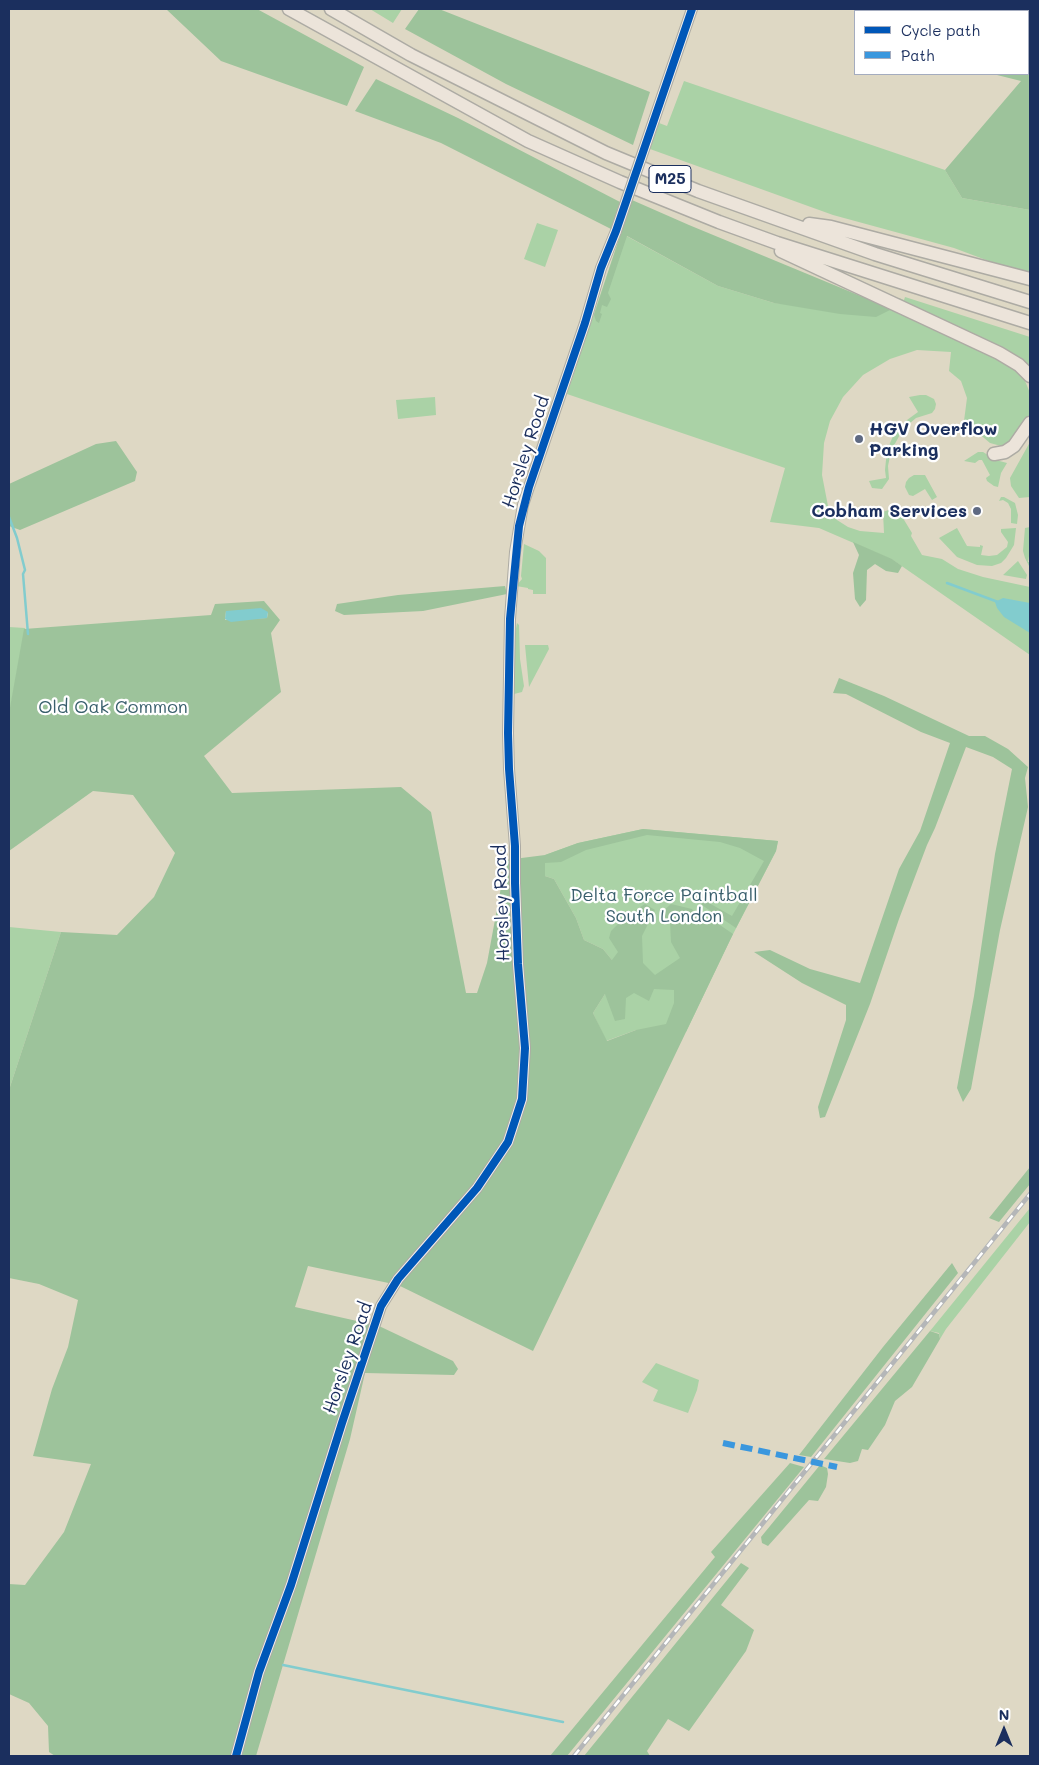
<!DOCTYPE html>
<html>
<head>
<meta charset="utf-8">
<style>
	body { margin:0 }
	#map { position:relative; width:1039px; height:1765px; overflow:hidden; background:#ded8c4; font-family:Mali,sans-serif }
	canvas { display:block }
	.frame { position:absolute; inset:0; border:10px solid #1b2f5e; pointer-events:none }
	.legend { position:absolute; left:854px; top:10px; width:175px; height:65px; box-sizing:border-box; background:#fff; border:1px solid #a4acbf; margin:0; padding:6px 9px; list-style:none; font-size:15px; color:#1b2f5e }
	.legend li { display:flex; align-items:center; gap:10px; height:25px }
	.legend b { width:25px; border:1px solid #a4acbf }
	.north { position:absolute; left:979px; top:1705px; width:50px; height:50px; -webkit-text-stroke:4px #fff; paint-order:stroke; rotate:0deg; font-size:14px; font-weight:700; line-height:20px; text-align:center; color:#1b2f5e }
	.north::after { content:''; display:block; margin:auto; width:18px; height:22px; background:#1b2f5e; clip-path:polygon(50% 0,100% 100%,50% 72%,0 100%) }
</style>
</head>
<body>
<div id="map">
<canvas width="1039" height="1765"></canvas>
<div class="frame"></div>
<ul class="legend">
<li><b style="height:6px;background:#0057b8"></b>Cycle path</li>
<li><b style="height:6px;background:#3a97de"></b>Path</li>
</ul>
<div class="north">N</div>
</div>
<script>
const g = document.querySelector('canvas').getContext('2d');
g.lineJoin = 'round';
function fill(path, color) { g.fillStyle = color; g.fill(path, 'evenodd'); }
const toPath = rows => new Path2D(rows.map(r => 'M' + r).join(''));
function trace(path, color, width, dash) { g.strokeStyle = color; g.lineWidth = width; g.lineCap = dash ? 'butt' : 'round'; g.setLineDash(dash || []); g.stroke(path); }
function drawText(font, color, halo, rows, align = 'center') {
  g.font = font + ' Mali,sans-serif'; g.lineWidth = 4.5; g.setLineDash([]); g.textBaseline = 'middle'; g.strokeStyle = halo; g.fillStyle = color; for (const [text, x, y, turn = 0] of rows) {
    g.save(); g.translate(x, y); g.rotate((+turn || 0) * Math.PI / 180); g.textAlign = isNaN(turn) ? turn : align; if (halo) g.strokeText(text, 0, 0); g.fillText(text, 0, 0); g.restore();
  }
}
fill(toPath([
	[370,9,402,9,393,23],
	[684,81,945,170,962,198,1030,210,1030,272,994,263,954,248,833,215,650,149,659,123,667,126],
	[537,223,558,230,545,267,524,259],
	[621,233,718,286,774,303,892,309,941,331,1003,362,1014,368,1023,376,1030,393,1029,409,1030,414,1015,437,1007,444,1001,446,990,443,964,421,967,398,961,381,949,371,951,352,917,350,890,359,863,375,843,397,830,421,824,443,822,475,828,506,837,520,848,527,860,531,884,533,883,512,891,509,895,505,912,533,911,536,922,555,942,559,958,569,983,577,1030,587,1030,655,893,560,819,528,770,522,785,468,567,394],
	[905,297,1030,337,1030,367,1023,361,898,300,899,298,904,300],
	[920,395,926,395,934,399,936,404,935,409,932,413,916,418,903,429,891,451,888,466,889,479,882,489,872,488,869,481,886,478,885,470,887,450,894,434,907,420,918,412,909,397],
	[435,397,436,415,398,419,396,400],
	[1030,442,1030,497,1019,498,1011,486,1010,478],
	[978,452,983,452,996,460,1007,463,1001,473,998,487,994,486,987,481,986,478,990,475,982,460,979,460,975,463,964,461],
	[914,475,925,475,937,497,932,500,925,489,913,496,909,495,905,487,906,482,909,478],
	[1001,497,1004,497,1015,503,1018,515,1017,524,1011,523,1011,509,1008,503,1003,500,999,501],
	[1030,527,1030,550,1028,562,1030,562,1030,568,1025,558,1023,551,1025,528],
	[957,528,967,546,980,547,980,545,983,546,981,555,989,556,997,555,1007,547,1008,542,1001,532,1001,529,1016,528,1014,545,1006,558,1001,563,992,566,977,565,957,557,939,538],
	[524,544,539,551,546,558,546,594,533,594,533,590,528,589,528,588,516,586,522,579,521,576],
	[1018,561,1027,575,1026,579,1003,575],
	[517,623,519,625,520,659,524,686,522,692,514,694,515,634],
	[9,627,25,628,9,716],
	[525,645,548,645,549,649,529,687],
	[643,829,778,841,776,851,730,940,686,1032,636,1030,606,1041,593,1013,620,970,603,949,584,940,576,918,554,879,545,876,545,855,578,843],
	[9,927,61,932,9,1090],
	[1030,1208,1030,1222,946,1329,940,1339,939,1333,930,1331],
	[656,1363,699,1380,697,1390,688,1413,653,1401,658,1390,642,1382]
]), '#aad2a6');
fill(toPath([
	[166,9,257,9,364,67,347,106,221,61],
	[419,9,439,9,650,92,633,145,506,84,405,29],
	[991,9,1030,9,1030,210,962,198,945,170,1021,81,993,74,1028,74,1028,11,990,11],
	[376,79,458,118,620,202,611,229,441,143,355,111],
	[632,200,689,225,892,309,876,317,840,314,774,303,718,286,627,236,608,293,611,299,607,307,602,305,600,313,602,314,599,323,596,321,594,315],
	[116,441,137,472,135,481,20,530,9,526,9,484,96,444],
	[853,542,892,559,902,566,898,573,886,571,875,564,867,570,866,600,860,607,855,599,853,573,859,555],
	[505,586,507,594,423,611,344,615,335,611,337,604,398,595],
	[264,601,280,620,271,633,281,692,204,756,232,793,401,787,431,812,466,993,477,993,487,963,506,860,545,855,578,843,643,829,778,841,776,851,736,928,690,897,693,894,732,916,764,861,740,848,720,842,647,835,586,850,561,862,545,863,545,876,554,879,576,918,584,940,603,949,612,960,618,952,609,938,611,931,625,917,645,904,655,910,642,936,643,963,655,975,680,958,671,942,670,922,661,913,671,904,692,909,702,924,714,921,733,934,533,1351,398,1285,308,1266,295,1307,379,1326,453,1361,458,1369,454,1375,365,1373,350,1439,256,1756,55,1756,49,1752,48,1726,29,1703,9,1694,9,1584,25,1585,64,1532,91,1464,33,1456,52,1389,68,1347,78,1300,39,1284,9,1278,9,1090,61,932,117,935,154,897,175,853,133,795,93,791,9,851,9,713,24,629,211,615,215,604],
	[226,611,268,613,267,618,225,620],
	[654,989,674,990,674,1003,666,1024,636,1030,607,1041,593,1013,605,994,615,1021,625,1019,626,998,634,993,649,1001],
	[839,678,884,696,969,736,985,736,1008,749,1028,767,1025,778,1028,807,1000,930,971,1089,963,1102,957,1088,974,996,995,854,1012,769,993,757,966,747,935,828,927,845,899,919,870,1004,825,1117,820,1118,818,1107,846,1020,846,1005,802,983,754,952,770,950,810,969,860,983,899,869,920,831,950,743,921,732,846,694,833,693],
	[1030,1167,1030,1184,999,1222,989,1218],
	[952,1263,958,1273,811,1457,799,1455,883,1347],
	[930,1331,939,1334,940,1339,912,1387,895,1401,885,1425,868,1450,862,1449,858,1461,850,1463,824,1459],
	[790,1463,804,1467,567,1756,550,1756,715,1557,711,1552],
	[820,1465,827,1468,828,1474,826,1487,818,1501,809,1500,768,1546,762,1543,761,1537],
	[741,1563,749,1568,721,1605,754,1630,746,1651,689,1731,668,1719,647,1751,650,1756,584,1756]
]), '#9dc39b');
fill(toPath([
	[1003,598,1030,603,1030,633,1004,617,997,608,995,602],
	[261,608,268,612,267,618,231,622,225,619,226,611]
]), '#82ccce');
trace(toPath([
	[9,517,17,538,25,570,23,574,28,634],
	[947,583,998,602],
	[283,1665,563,1722]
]), '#82ccce', 2.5);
const secondary = toPath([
	[654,120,692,9],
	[236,1756,259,1672,291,1585,342,1423,381,1306,398,1279,477,1188,508,1142,522,1099,525,1048,518,964,515,883,515,846,509,769,508,733,510,619,515,552,523,505,529,487,585,323,601,268,616,231]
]);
const highway = toPath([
	[289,9,528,141,620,182,719,222,777,243,1030,323],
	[331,9,411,55,606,153,698,191,875,254,1030,302],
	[809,224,831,227,1030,279],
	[781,251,999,353,1019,365,1030,376],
	[994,454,1005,452,1014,446,1030,423]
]);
trace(secondary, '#adaba4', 12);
trace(highway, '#adaba4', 15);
trace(secondary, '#f4f1eb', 10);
trace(highway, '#ece4da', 12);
const rail = toPath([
	[574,1756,1030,1194]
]);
trace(rail, '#b4b6b8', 4.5);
trace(rail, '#fff', 2.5, [8]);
const secondaryBridge = toPath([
	[616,231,654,120]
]);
trace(secondaryBridge, '#adaba4', 12, []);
trace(secondaryBridge, '#f4f1eb', 10);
trace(toPath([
	[723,1443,837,1467]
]), '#3a97de', 6, [12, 6]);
trace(toPath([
	[236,1756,259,1672,291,1585,342,1423,381,1306,398,1279,477,1188,508,1142,522,1099,525,1048,518,964,515,883,515,846,509,769,508,733,510,619,519,526,529,487,585,323,601,268,616,231,692,9]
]), '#0057b8', 8);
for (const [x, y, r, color] of [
	[859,439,5,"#5f6a82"],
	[977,511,5,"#5f6a82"]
]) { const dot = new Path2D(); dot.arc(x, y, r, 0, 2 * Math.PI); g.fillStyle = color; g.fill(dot); trace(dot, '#fff', 2); }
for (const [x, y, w] of [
	[670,179,42]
]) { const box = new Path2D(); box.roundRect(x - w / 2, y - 13.5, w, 27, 4); g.fillStyle = '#fff'; g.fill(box); trace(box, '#1b2f5e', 1); }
drawText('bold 16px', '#1b2f5e', null, [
	["M25",670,179]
]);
drawText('bold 18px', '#1b2f5e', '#fff', [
	["HGV Overflow",869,429],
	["Parking",869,450],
	["Cobham Services",967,511,"right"]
], 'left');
drawText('18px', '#1b2f5e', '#fff', [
	["Horsley Road",526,452,-72],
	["Horsley Road",502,903,-92],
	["Horsley Road",348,1358,-71]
]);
drawText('18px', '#395f6c', '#fff', [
	["Old Oak Common",113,707],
	["Delta Force Paintball",664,895],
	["South London",664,916]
]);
</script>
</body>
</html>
